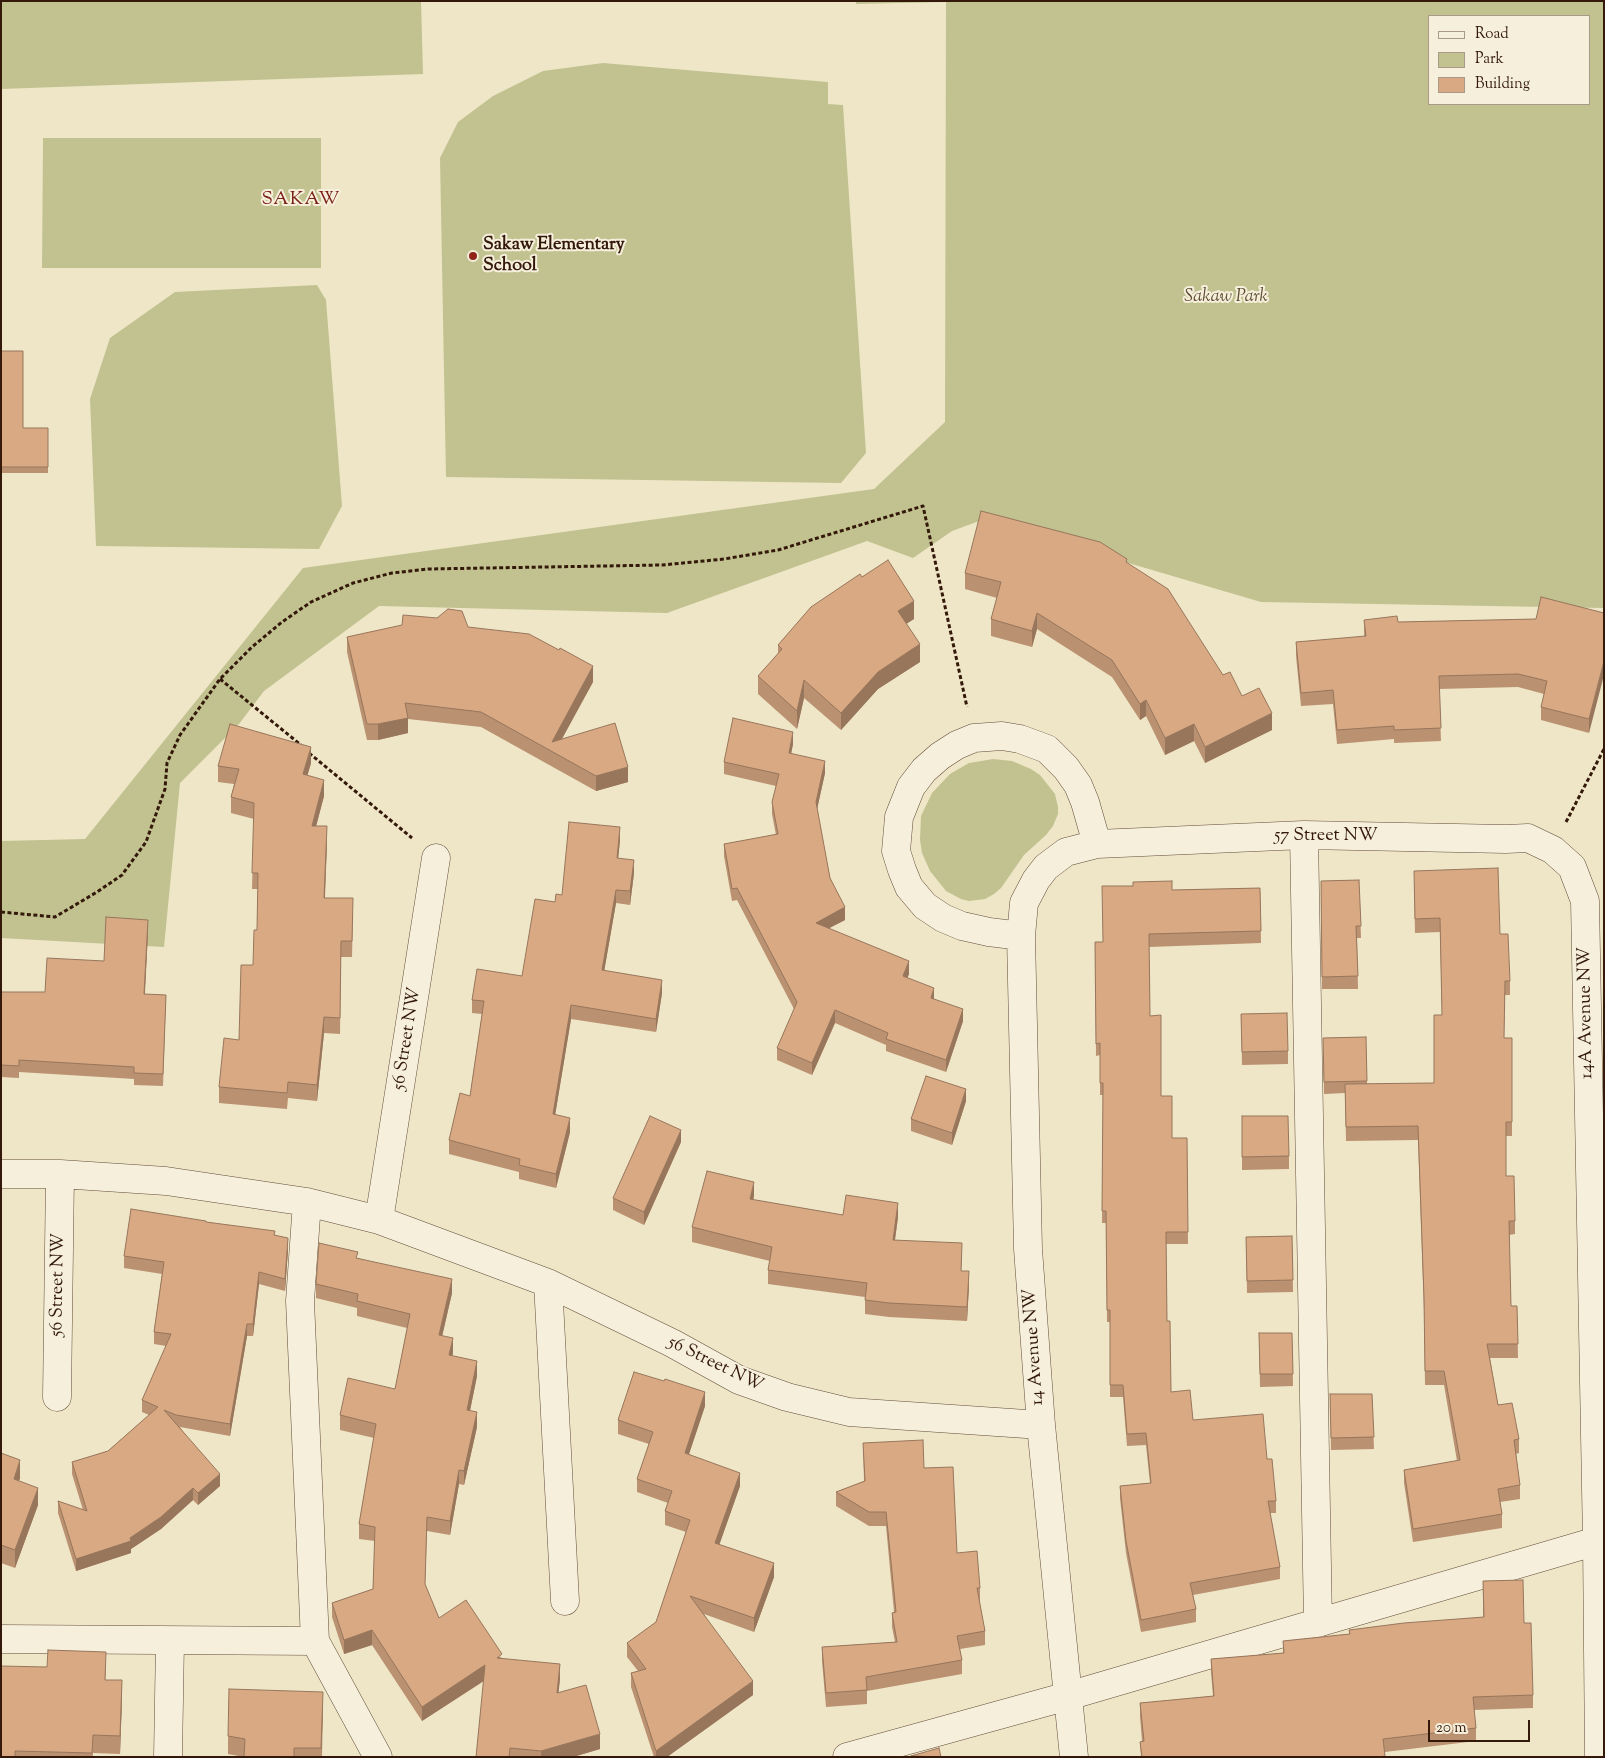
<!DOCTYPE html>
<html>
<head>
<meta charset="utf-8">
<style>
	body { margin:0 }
	#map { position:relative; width:1605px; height:1758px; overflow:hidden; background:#efe6c7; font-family:"Sorts Mill Goudy",serif }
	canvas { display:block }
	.frame { position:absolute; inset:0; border:2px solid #34190b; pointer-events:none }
	.legend { position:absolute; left:1428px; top:15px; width:162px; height:90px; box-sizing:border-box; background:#f5efdb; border:1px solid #a89988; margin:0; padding:6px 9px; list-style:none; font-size:15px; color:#34190b }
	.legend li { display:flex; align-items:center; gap:10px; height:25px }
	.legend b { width:25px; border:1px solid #a89988 }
	.scale { position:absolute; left:1428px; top:1720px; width:102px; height:22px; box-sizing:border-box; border:2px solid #34190b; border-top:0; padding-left:6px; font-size:15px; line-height:18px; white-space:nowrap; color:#34190b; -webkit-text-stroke:4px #f5efdb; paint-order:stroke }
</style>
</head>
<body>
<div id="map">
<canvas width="1605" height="1758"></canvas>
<div class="frame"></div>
<ul class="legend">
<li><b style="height:6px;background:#f5efdb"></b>Road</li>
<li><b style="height:14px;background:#c1c290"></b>Park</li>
<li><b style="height:14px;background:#d8a983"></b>Building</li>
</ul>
<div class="scale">20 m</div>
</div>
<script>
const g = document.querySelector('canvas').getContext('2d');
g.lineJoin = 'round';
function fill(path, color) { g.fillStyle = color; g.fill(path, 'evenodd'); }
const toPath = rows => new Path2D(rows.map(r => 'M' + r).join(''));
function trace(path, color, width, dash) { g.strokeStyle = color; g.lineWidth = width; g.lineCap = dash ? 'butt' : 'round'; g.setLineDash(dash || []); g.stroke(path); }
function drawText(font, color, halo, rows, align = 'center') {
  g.font = font + ' "Sorts Mill Goudy",serif'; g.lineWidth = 4; g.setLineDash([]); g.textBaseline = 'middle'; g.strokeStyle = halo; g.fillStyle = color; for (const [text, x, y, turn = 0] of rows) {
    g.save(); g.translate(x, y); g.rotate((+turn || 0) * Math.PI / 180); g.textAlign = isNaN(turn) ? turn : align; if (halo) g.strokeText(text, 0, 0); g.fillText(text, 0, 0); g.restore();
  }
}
fill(toPath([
	[1,1,421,1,423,74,1,89],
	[856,1,1604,1,1604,608,1261,602,982,520,952,531,913,558,867,541,667,613,379,606,264,691,239,724,180,783,164,947,1,938,1,841,85,839,303,568,874,489,945,422,946,2,856,4],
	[1429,16,1589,16,1589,104,1429,104],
	[603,63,828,82,828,104,843,105,866,453,841,483,446,477,440,158,458,122,493,96,543,71],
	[43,138,321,138,321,268,42,268],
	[317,285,326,300,342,506,319,549,96,546,90,399,110,338,175,292],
	[993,759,1012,761,1031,769,1040,775,1055,794,1058,807,1058,814,1053,826,1046,835,1024,855,1001,888,994,894,985,899,969,901,961,899,946,891,930,871,922,853,920,840,921,816,932,793,950,774,969,763]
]), '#c1c290');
const minor = toPath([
	[1304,835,1318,1623],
	[1021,936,989,932,962,926,943,918,925,906,909,887,902,870,896,851,899,817,911,787,924,770,940,756,957,745,974,738,1002,736,1020,739,1047,749,1066,768,1078,785,1085,802,1097,844],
	[1,1174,60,1174,166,1181,307,1202,379,1220,548,1283,672,1343,739,1380,787,1397,849,1412,1041,1425],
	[307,1202,300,1301,315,1641],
	[379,1220,436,858],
	[548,1283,565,1601],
	[57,1397,60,1174],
	[1,1639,315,1641,378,1757],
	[168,1757,170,1641],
	[847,1757,1068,1696,1597,1541],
	[1074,1757,1041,1425,1028,1249,1021,936,1024,903,1036,880,1046,867,1066,852,1097,844,1304,835,1506,839,1528,838,1553,850,1572,867,1585,901,1597,1541,1599,1757]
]);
trace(minor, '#634c3a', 29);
trace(toPath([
	[220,679,301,745],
	[309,753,412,838],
	[1566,822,1604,749],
	[1,912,55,917,97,892,122,875,146,842,165,789,167,763,180,735,220,679,252,647,282,622,311,602,353,583,392,573,428,569,662,565,724,559,778,550,923,506,967,707]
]), '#34190b', 3, [4, 2.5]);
trace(minor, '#f5efdb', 28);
fill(toPath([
	[1,351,23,428,48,428,48,473,1,473],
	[1127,563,1223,675,1272,730,1205,763,1194,741,1165,755,1146,716,1140,720,1112,677,1037,629,1032,647,991,636,991,619,997,598,965,589,965,573],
	[862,577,914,619,906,624,920,662,878,689,841,730,804,698,797,729,758,694,758,676,778,654,778,645],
	[1604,613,1589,733,1541,720,1541,707,1544,694,1518,687,1439,689,1441,741,1394,743,1394,739,1337,744,1333,704,1301,706,1296,656,1296,642,1364,637,1364,620,1398,622,1536,619],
	[468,627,593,682,562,739,628,782,596,791,481,727,408,719,408,733,378,740,367,740,347,652,347,637],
	[793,744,791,753,825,773,817,809,830,878,845,920,829,928,909,974,907,978,963,1021,946,1072,886,1051,886,1045,835,1023,812,1075,777,1060,777,1048,794,1009,737,900,732,901,724,856,724,844,776,835,772,814,772,802,776,786,724,774,724,762],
	[311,763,307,776,324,796,316,826,327,842,325,898,353,914,352,957,341,957,340,1034,324,1033,317,1101,288,1098,287,1109,219,1103,219,1087,239,1040,253,965,257,930,258,889,252,889,254,819,231,813,231,797,234,784,218,782,218,766],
	[620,840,618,858,634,873,630,905,616,903,604,971,662,993,656,1032,571,1019,555,1115,570,1132,556,1188,519,1179,519,1172,449,1154,449,1140,470,1096,482,1014,472,1013,472,1000,522,976,555,902],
	[1359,880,1361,938,1357,938,1358,989,1322,989,1321,881],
	[1414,884,1500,934,1510,981,1510,995,1505,995,1504,1038,1512,1038,1512,1136,1506,1136,1506,1176,1515,1221,1515,1234,1509,1235,1511,1306,1517,1306,1518,1358,1490,1358,1498,1405,1519,1439,1519,1453,1516,1454,1520,1485,1520,1499,1500,1502,1502,1514,1502,1528,1413,1542,1404,1483,1404,1470,1457,1461,1444,1385,1425,1385,1424,1311,1418,1140,1346,1141,1345,1093,1324,1094,1323,1038,1366,1037,1367,1084,1434,1083,1442,1015,1440,932,1415,933],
	[1260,888,1261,943,1149,947,1150,1016,1161,1096,1172,1138,1187,1138,1188,1244,1166,1244,1167,1321,1171,1392,1193,1420,1267,1459,1276,1501,1276,1513,1270,1513,1280,1567,1280,1579,1193,1595,1196,1609,1196,1622,1141,1632,1126,1553,1120,1498,1120,1486,1150,1483,1146,1445,1127,1446,1123,1397,1110,1397,1110,1322,1107,1322,1106,1223,1102,1223,1103,1095,1100,1095,1100,1055,1096,1056,1095,942,1103,942,1172,890],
	[148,932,145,994,166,995,163,1086,134,1085,134,1079,19,1072,19,1078,1,1077,1,992,45,992,104,961],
	[1241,1014,1288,1051,1288,1064,1242,1065],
	[966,1101,952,1145,911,1131,911,1119],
	[1242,1116,1289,1156,1289,1169,1242,1170],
	[681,1142,644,1225,613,1210,613,1198],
	[754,1196,753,1200,843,1215,898,1217,895,1240,962,1257,961,1271,969,1285,967,1321,889,1317,865,1314,865,1297,768,1284,768,1270,770,1261,692,1242,692,1227],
	[206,1222,275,1235,288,1250,285,1291,259,1284,253,1336,247,1336,230,1436,180,1427,220,1486,198,1505,193,1500,161,1529,131,1549,131,1553,76,1571,58,1513,58,1501,83,1510,72,1474,72,1462,108,1451,149,1415,142,1412,142,1400,166,1346,154,1344,154,1332,162,1274,124,1268,124,1256],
	[1292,1236,1293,1292,1247,1293,1246,1237],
	[358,1258,452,1293,442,1336,453,1353,452,1356,477,1376,470,1411,477,1427,464,1485,459,1484,450,1535,427,1531,425,1585,439,1618,502,1658,560,1679,558,1693,600,1749,573,1757,476,1757,484,1681,422,1721,372,1645,344,1654,332,1617,332,1603,373,1589,375,1541,359,1539,359,1524,374,1438,340,1430,340,1415,395,1389,407,1328,357,1316,357,1308,316,1298,316,1284],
	[1259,1333,1292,1333,1293,1386,1260,1387],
	[1330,1394,1372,1394,1374,1449,1331,1450],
	[705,1406,689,1454,740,1486,719,1545,774,1577,754,1632,704,1614,753,1695,667,1757,654,1757,631,1687,631,1673,638,1671,627,1657,627,1643,656,1622,686,1532,665,1525,665,1511,668,1503,637,1492,637,1479,649,1444,618,1434,618,1420],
	[863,1443,924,1468,957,1553,980,1588,980,1602,979,1602,985,1631,985,1645,960,1649,962,1660,962,1674,867,1691,867,1704,826,1707,822,1661,822,1647,895,1642,892,1627,892,1613,894,1612,886,1526,869,1526,836,1506,836,1492,864,1481],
	[1,1453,20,1478,19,1481,38,1505,15,1568,1,1563],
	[1483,1581,1524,1623,1533,1695,1533,1708,1474,1710,1476,1728,1476,1741,1385,1752,1385,1757,1141,1757,1140,1742,1142,1741,1140,1716,1140,1703,1213,1696,1211,1672,1211,1659,1283,1653,1283,1641,1349,1634,1349,1630,1483,1617],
	[106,1670,105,1680,122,1698,120,1754,93,1753,93,1757,1,1757],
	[323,1710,322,1757,244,1757,228,1754,228,1736]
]), '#ba9171');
fill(toPath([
	[914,601,914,619,898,629,898,611],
	[1037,613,1037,629,1032,647,1032,631],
	[920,644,920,662,878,689,841,730,841,713,878,672],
	[1604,661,1604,675,1589,733,1589,719],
	[593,666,593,682,554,753,552,742],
	[804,680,804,698,797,729,797,711],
	[1146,700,1146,716,1140,720,1140,704],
	[1272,713,1272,730,1205,763,1205,747],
	[408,718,408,733,378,740,378,724],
	[1194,724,1194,741,1165,755,1165,738],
	[793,732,793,744,789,765,789,753],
	[311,747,311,763,303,791,303,774],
	[825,761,825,773,816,814,816,802],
	[628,767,628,782,596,791,596,776],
	[324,780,324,796,312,842,312,826],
	[327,826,327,842,324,914,324,898],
	[620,827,620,840,617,871,617,858],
	[634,860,634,873,630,905,630,891],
	[616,890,616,903,602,984,602,970],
	[845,907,845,920,816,935,816,923],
	[148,920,148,932,144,1006,144,994],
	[909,961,909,974,903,989,903,976],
	[662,980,662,993,656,1032,656,1019],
	[934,988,934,1000,931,998],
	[571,1005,571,1019,553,1128,553,1114],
	[963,1009,963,1021,946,1072,946,1060],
	[835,1010,835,1023,812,1075,812,1063],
	[324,1017,324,1033,317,1101,317,1085],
	[966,1089,966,1101,952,1145,952,1133],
	[570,1118,570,1132,556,1188,556,1174],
	[681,1130,681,1142,644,1225,644,1212],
	[754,1182,754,1196,750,1214,750,1199],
	[898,1203,898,1217,893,1254,893,1240],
	[288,1238,288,1250,285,1291,285,1279],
	[969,1271,969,1285,967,1321,967,1307],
	[259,1272,259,1284,253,1336,253,1324],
	[452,1279,452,1293,439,1350,439,1335],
	[247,1324,247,1336,230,1436,230,1424],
	[453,1338,453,1353,449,1370,449,1355],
	[477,1361,477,1376,467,1425,467,1410],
	[705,1392,705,1406,685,1466,685,1453],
	[477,1412,477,1427,464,1485,464,1471],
	[20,1460,20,1478,14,1497,14,1479],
	[459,1470,459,1484,450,1535,450,1521],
	[740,1473,740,1486,715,1557,715,1543],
	[220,1474,220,1486,198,1505,198,1493],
	[38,1488,38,1505,15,1568,15,1550],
	[193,1488,193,1500,161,1529,131,1549,131,1553,76,1571,76,1559,130,1538],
	[774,1563,774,1577,754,1632,754,1618],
	[372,1630,372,1645,344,1654,344,1640],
	[560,1664,560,1679,557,1708,557,1693],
	[485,1665,485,1680,422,1721,422,1707],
	[122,1680,122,1698,120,1754,120,1736],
	[753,1681,753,1695,667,1757,656,1757,656,1751],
	[323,1692,323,1710,321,1757,321,1748],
	[600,1734,600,1749,573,1757,541,1757,541,1751]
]), '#97765c');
const building = toPath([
	[1,351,23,351,23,428,48,428,48,467,1,467,1,351],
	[981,511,1100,542,1127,559,1126,562,1168,589,1223,675,1230,672,1242,696,1259,688,1272,713,1205,747,1194,724,1165,738,1146,700,1140,704,1112,660,1037,613,1032,631,991,619,1001,582,965,573,981,511],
	[888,560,914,601,898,611,920,644,878,672,841,713,804,680,797,711,758,676,782,649,778,645,811,607,860,574,862,577,888,560],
	[1541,597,1604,613,1604,661,1589,719,1541,707,1547,681,1518,674,1439,676,1441,728,1394,730,1394,726,1337,730,1333,690,1301,693,1296,642,1366,636,1364,620,1397,616,1398,622,1536,619,1541,597],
	[448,609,462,611,468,627,529,634,559,650,560,648,593,666,552,742,615,723,628,767,596,776,481,712,405,703,408,718,378,724,367,724,347,637,402,625,403,615,437,618,448,609],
	[733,718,793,732,789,753,825,761,816,802,830,878,845,907,816,923,909,961,903,976,934,988,931,998,963,1009,946,1060,886,1039,888,1033,835,1010,812,1063,777,1048,797,1002,737,888,732,889,724,844,778,834,772,802,779,774,724,762,733,718],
	[230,724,311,747,303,774,324,780,312,826,327,826,324,898,353,898,352,941,341,941,340,1018,324,1017,317,1085,288,1082,287,1093,219,1087,224,1038,239,1040,241,965,253,965,254,930,257,930,258,873,252,873,254,803,231,797,239,769,218,766,230,724],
	[569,822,620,827,617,858,634,860,630,891,616,890,602,970,662,980,656,1019,571,1005,553,1114,570,1118,556,1174,519,1165,520,1159,449,1140,460,1093,470,1096,484,1001,472,1000,477,969,522,976,535,899,555,902,556,894,562,895,569,822],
	[1498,868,1500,934,1508,934,1510,981,1505,981,1504,1038,1512,1038,1512,1122,1506,1122,1506,1176,1514,1176,1515,1221,1509,1221,1511,1306,1517,1306,1518,1344,1487,1344,1498,1405,1512,1403,1519,1439,1514,1440,1520,1485,1498,1489,1502,1514,1413,1529,1404,1470,1460,1460,1444,1371,1425,1371,1424,1298,1418,1126,1346,1127,1345,1084,1434,1083,1434,1015,1442,1015,1440,918,1415,919,1414,871,1498,868],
	[1359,880,1361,926,1356,926,1358,976,1322,977,1321,881,1359,880],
	[1172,881,1172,890,1260,888,1261,931,1149,934,1150,1016,1161,1015,1161,1096,1172,1096,1172,1138,1187,1138,1188,1232,1166,1232,1167,1321,1170,1321,1171,1392,1190,1390,1193,1420,1263,1414,1267,1459,1272,1459,1276,1501,1268,1501,1280,1567,1190,1583,1196,1609,1141,1620,1126,1541,1120,1486,1151,1483,1146,1433,1127,1434,1123,1385,1110,1385,1110,1310,1107,1310,1106,1211,1102,1211,1103,1083,1100,1083,1100,1043,1096,1044,1095,942,1103,942,1102,886,1133,886,1133,882,1172,881],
	[106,917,148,920,144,994,166,995,163,1074,134,1073,134,1067,19,1060,19,1066,1,1065,1,992,45,992,47,958,104,961,106,917],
	[1287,1013,1288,1051,1242,1052,1241,1014,1287,1013],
	[1366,1037,1367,1081,1324,1082,1323,1038,1366,1037],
	[926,1076,966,1089,952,1133,911,1119,926,1076],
	[650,1116,681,1130,644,1212,613,1198,650,1116],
	[1242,1116,1288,1116,1289,1156,1242,1157,1242,1116],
	[707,1171,754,1182,750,1199,843,1215,846,1195,898,1203,893,1240,962,1243,961,1271,969,1271,967,1307,889,1303,865,1300,867,1283,768,1270,772,1247,692,1227,707,1171],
	[131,1209,206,1221,206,1222,275,1231,274,1235,288,1238,285,1279,259,1272,253,1324,247,1324,230,1424,176,1415,164,1410,220,1474,198,1493,193,1488,161,1517,130,1538,131,1541,76,1559,58,1501,87,1511,72,1462,108,1451,158,1407,142,1400,171,1334,154,1332,164,1262,124,1256,131,1209],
	[1292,1236,1293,1280,1247,1281,1246,1237,1292,1236],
	[319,1243,358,1252,356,1258,452,1279,439,1335,453,1338,449,1355,477,1361,467,1410,477,1412,464,1471,459,1470,450,1521,427,1517,425,1584,439,1618,466,1600,502,1654,497,1658,560,1664,557,1693,586,1685,600,1734,541,1751,510,1748,509,1757,476,1757,485,1665,422,1707,372,1630,344,1640,332,1603,373,1589,375,1527,359,1524,376,1424,340,1415,348,1378,395,1389,410,1314,357,1301,358,1294,316,1284,319,1243],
	[1259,1333,1292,1333,1293,1374,1260,1374,1259,1333],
	[634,1372,664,1381,665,1379,705,1392,685,1453,740,1473,715,1543,774,1563,754,1618,690,1596,753,1681,656,1751,631,1673,646,1669,627,1643,656,1622,690,1520,665,1511,672,1491,637,1479,653,1432,618,1420,634,1372],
	[1330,1394,1372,1394,1374,1437,1331,1438,1330,1394],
	[923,1440,924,1468,953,1467,957,1553,977,1551,980,1588,977,1588,985,1631,957,1636,962,1660,866,1677,867,1690,826,1693,822,1647,897,1642,892,1613,896,1612,886,1512,869,1512,836,1492,865,1481,863,1443,923,1440],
	[1,1453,20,1460,14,1479,38,1488,15,1550,1,1545,1,1453],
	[1523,1580,1524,1623,1531,1623,1533,1695,1473,1697,1476,1728,1383,1739,1385,1756,1378,1757,1142,1757,1140,1742,1144,1741,1140,1703,1214,1696,1211,1659,1284,1653,1283,1641,1350,1634,1349,1630,1404,1623,1484,1617,1483,1581,1523,1580],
	[48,1650,106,1652,105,1680,122,1680,120,1736,93,1735,92,1753,15,1751,15,1757,1,1757,1,1666,47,1667,48,1650],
	[229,1689,323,1692,321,1748,294,1748,294,1757,244,1757,245,1739,228,1736,229,1689],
	[939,1748,941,1757,911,1756,939,1748]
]);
fill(building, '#d8a983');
trace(building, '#97765c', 1);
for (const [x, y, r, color] of [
	[473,256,5,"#8f2418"]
]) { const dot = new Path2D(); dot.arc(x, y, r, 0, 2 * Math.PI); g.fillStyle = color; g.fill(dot); trace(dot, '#f5efdb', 2); }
drawText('bold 18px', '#34190b', '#f5efdb', [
	["Sakaw Elementary",483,246],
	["School",483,267]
], 'left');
drawText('italic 18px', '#5e4c33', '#f5efdb', [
	["Sakaw Park",1226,298]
]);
drawText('18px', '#34190b', '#f5efdb', [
	["57 Street NW",1326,837],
	["14A Avenue NW",1587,1013,-91],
	["56 Street NW",408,1039,-81],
	["56 Street NW",59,1285,-89],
	["14 Avenue NW",1035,1347,-94],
	["56 Street NW",715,1365,26]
]);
g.letterSpacing = '1px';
drawText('19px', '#7a1f14', '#f5efdb', [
	["SAKAW",301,201]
]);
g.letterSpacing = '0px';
</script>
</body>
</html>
